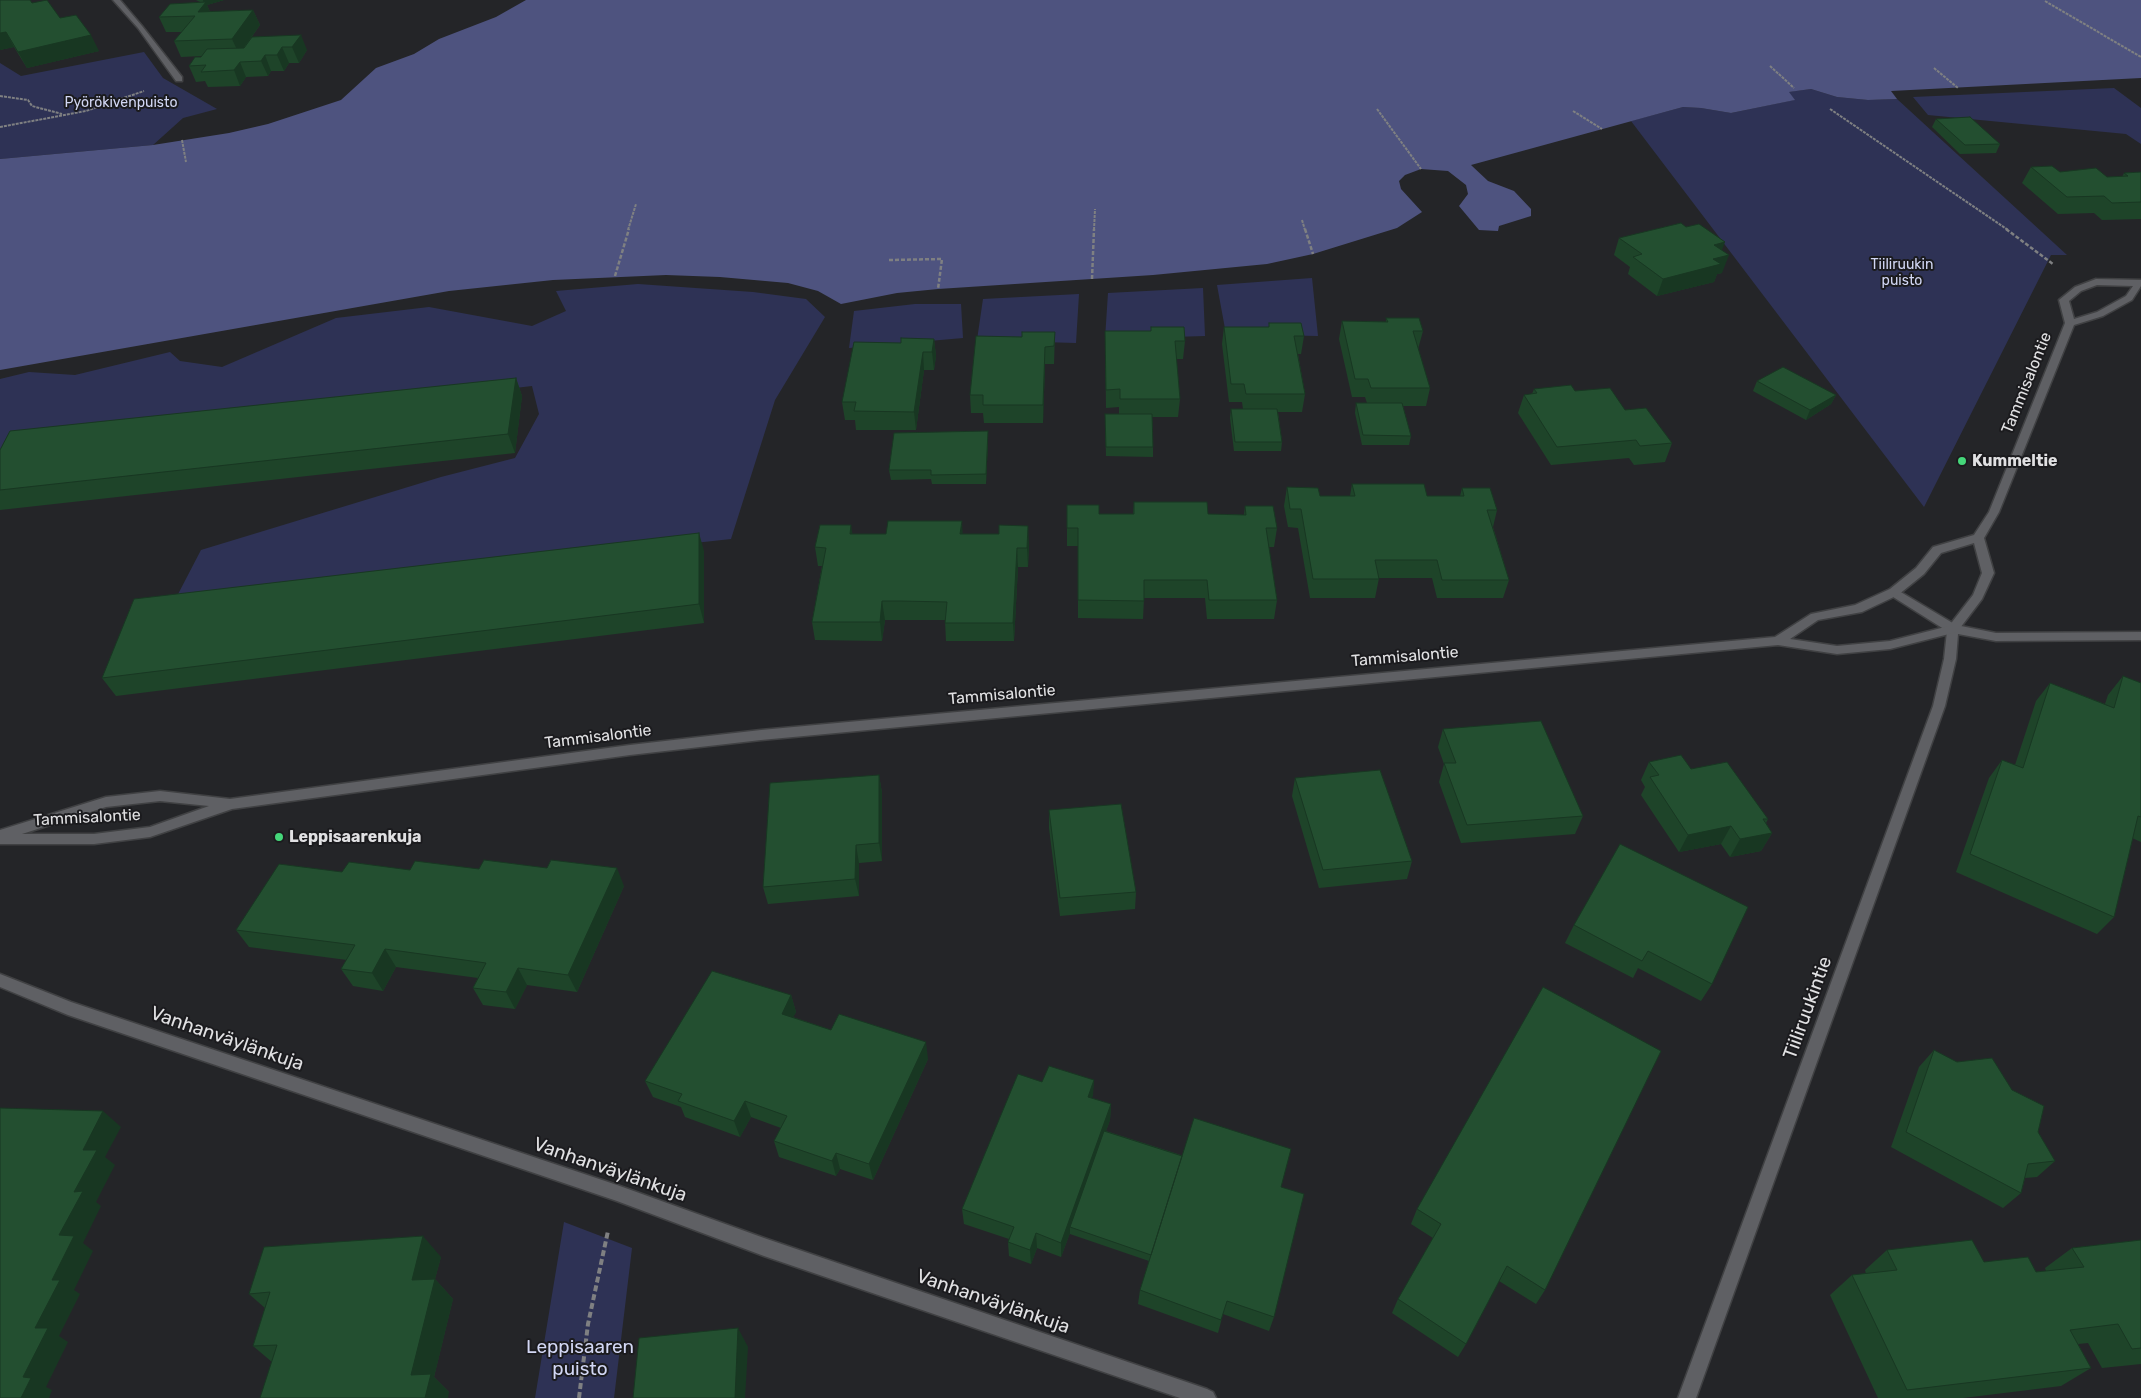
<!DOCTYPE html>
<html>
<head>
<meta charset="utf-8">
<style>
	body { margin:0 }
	canvas { display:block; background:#242528 }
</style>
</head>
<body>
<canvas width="2141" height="1398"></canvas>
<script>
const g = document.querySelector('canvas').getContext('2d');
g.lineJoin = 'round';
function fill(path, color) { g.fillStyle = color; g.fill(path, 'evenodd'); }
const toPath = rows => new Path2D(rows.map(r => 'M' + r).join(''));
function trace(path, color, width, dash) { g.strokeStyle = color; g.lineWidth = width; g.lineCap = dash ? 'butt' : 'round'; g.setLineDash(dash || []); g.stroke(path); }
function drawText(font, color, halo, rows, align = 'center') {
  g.font = font + ' Rubik,sans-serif'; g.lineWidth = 4; g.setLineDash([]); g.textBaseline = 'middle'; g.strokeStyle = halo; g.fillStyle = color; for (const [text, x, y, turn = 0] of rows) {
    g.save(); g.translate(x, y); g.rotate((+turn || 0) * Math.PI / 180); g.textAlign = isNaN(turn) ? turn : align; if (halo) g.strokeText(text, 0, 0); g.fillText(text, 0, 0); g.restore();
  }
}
fill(toPath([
	[144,52,163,78,217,109,183,118,153,145,0,159,0,63,21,76],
	[2114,88,2141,108,2141,144,2126,134,1928,115,1913,97],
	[1811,89,1837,97,1868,100,1897,99,2067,255,2051,255,1924,507,1631,121,1683,107,1701,108,1731,113,1794,100,1788,92],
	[1312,278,1318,336,1226,334,1217,285],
	[638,284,753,292,806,299,825,317,775,400,731,539,175,600,201,550,441,477,515,458,539,414,532,386,274,416,0,454,0,379,29,372,75,375,170,352,180,361,222,367,336,318,429,307,532,326,566,311,556,291],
	[1203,288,1205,336,1105,339,1108,293],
	[1079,294,1076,343,977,340,983,299],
	[915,304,961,304,963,338,849,348,854,311],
	[564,1222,632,1248,614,1398,535,1398]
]), '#2e3255');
fill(toPath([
	[526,0,2141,0,2141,78,1891,91,1897,99,1868,100,1837,97,1811,89,1789,92,1795,100,1731,113,1701,108,1683,107,1471,165,1488,181,1514,191,1531,209,1531,216,1499,226,1498,231,1479,230,1459,206,1468,194,1466,185,1448,171,1421,169,1405,175,1399,181,1401,189,1422,212,1397,228,1313,254,1267,264,1153,275,938,289,897,293,841,304,818,291,788,283,720,277,666,275,553,280,449,291,0,370,0,159,153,145,229,133,268,124,341,100,376,68,414,54,439,39,496,17]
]), '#4e537f');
const lane = toPath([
	[113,0,120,0,142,26,182,77,182,81,176,81,138,28,113,0]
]);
const street = toPath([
	[1894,588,1956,625,1996,633,2141,632,2141,640,1996,641,1958,634,1956,659,1945,706,1696,1398,1678,1398,1933,706,1944,659,1947,631,1890,595,1888,592,1894,588],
	[0,974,71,1002,617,1185,764,1238,1207,1389,1213,1392,1216,1398,1180,1398,764,1256,617,1201,68,1015,0,987,0,974]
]);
const secondary = toPath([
	[2096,279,2141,280,2141,286,2132,300,2103,316,2074,325,1999,512,1984,538,1994,573,1982,599,1957,632,1953,633,1890,649,1837,654,1778,645,761,740,630,755,232,809,150,837,94,844,0,844,0,830,106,797,160,791,230,799,630,745,761,730,1775,637,1811,614,1855,605,1890,589,1916,568,1933,547,1974,535,1989,512,2065,323,2059,300,2075,287,2096,279],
	[2097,285,2133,286,2126,296,2097,312,2074,319,2069,301,2081,291,2097,285],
	[1974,543,1982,573,1973,595,1949,626,1890,641,1837,646,1790,639,1818,620,1862,612,1898,595,1924,574,1941,553,1974,543],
	[160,801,209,806,150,827,94,834,22,834,106,807,160,801]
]);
trace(lane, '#404143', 3);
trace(street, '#404143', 3);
trace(secondary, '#404143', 3);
trace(toPath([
	[2045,1,2141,57],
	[1770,66,1794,88],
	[1934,68,1958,88],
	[0,96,28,100,32,106,62,114],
	[1377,109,1421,169],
	[1830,109,2008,230],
	[1573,111,1602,129],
	[0,127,86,111,144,91],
	[182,140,186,162],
	[1302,220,1305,230],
	[628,230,636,204],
	[1094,230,1095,209]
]), '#7f8082', 2, [3, 1]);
trace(toPath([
	[1305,229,1313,254],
	[2006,229,2053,264],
	[889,260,942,259,938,289],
	[615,276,629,229],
	[1092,279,1094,229]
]), '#7f8082', 2.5, [4, 2]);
trace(toPath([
	[579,1398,588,1324,608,1231]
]), '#7f8082', 4, [6, 3]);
fill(lane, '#5f6064');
fill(street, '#5f6064');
fill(secondary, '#5f6064');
fill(toPath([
	[0,0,60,18,99,51,27,68,14,47,0,50],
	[196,0,224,0,207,5,210,12,253,10,260,25,244,48,252,37,307,50,299,63,289,63,284,71,271,71,268,76,246,77,240,86,208,87,205,81,196,82,189,66,202,56,181,57,174,41,182,32,166,32,159,17,200,2],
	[1936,119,2000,144,1996,153,1960,154,1932,127],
	[2031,167,2060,172,2107,177,2122,177,2124,173,2141,172,2141,219,2102,220,2094,213,2058,214,2022,183],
	[1619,238,1722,250,1722,273,1717,274,1714,282,1657,296,1628,274,1630,267,1614,255],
	[1386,318,1423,331,1418,349,1430,388,1426,406,1403,406,1411,436,1409,445,1362,445,1355,413,1356,403,1367,403,1365,397,1352,397,1339,339,1342,321,1386,322],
	[1269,323,1304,336,1301,354,1298,354,1305,394,1302,412,1278,412,1282,442,1281,451,1234,451,1230,418,1231,409,1243,409,1242,402,1229,402,1222,344,1224,327,1269,327],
	[1151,327,1185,341,1183,359,1176,359,1180,399,1178,417,1152,417,1153,447,1153,457,1106,456,1105,414,1119,414,1119,407,1106,408,1105,331,1151,331],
	[1055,332,1054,364,1045,364,1043,423,984,423,983,413,971,413,970,395,1022,337],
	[934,339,936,356,934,370,924,370,916,430,856,430,855,420,845,420,842,402,901,343],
	[516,378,522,396,515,453,0,510,0,450],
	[1757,381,1836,395,1831,404,1806,420,1753,391],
	[1534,389,1575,391,1625,410,1672,443,1665,462,1634,465,1629,458,1551,465,1518,413,1524,395,1532,394],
	[988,431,988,441,986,484,932,484,931,479,891,480,889,470],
	[1352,484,1427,496,1460,496,1462,488,1497,510,1493,527,1509,580,1503,598,1437,598,1432,578,1379,578,1375,598,1310,598,1298,528,1288,527,1284,506,1287,487,1320,496,1350,496],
	[1134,502,1208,514,1244,515,1245,506,1277,528,1274,547,1269,547,1277,600,1274,619,1207,619,1205,598,1144,598,1143,619,1078,618,1078,546,1067,546,1067,505,1099,514,1133,514],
	[853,534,963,534,1029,544,1028,567,1018,567,1014,641,946,641,945,620,885,620,882,641,815,640,812,622,822,566,818,566,815,547],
	[704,551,704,623,116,696,102,678],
	[2123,676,2141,683,2141,842,2132,838,2114,917,2097,934,1956,872,1989,778,2002,760,2015,765,2036,701,2050,683,2105,704,2108,695],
	[1443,729,1583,816,1575,834,1461,843,1439,782,1444,764,1438,747],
	[1649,762,1691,769,1768,819,1766,823,1772,833,1761,851,1730,857,1721,844,1679,852,1641,795,1645,787,1641,780],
	[879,775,882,793,882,861,859,863,859,896,768,904,763,887],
	[1295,778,1412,861,1407,879,1319,888,1292,796],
	[1049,810,1136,892,1135,909,1060,916,1049,828],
	[1620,844,1712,984,1701,1001,1638,968,1633,978,1565,943,1574,925],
	[479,869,624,886,577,992,527,985,515,1009,483,1005,473,988,478,978,396,967,383,991,353,986,341,969,347,960,249,947,236,930,342,872,410,870],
	[791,995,796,1012,793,1017,831,1030,928,1059,873,1180,840,1169,836,1176,779,1157,774,1141,781,1128,751,1117,740,1137,685,1117,681,1107,653,1097,645,1081],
	[1934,1050,2038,1132,2055,1161,2037,1177,2025,1178,2021,1193,2003,1208,1891,1147,1919,1067],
	[1094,1080,1092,1098,1111,1104,1110,1120,1106,1131,1281,1187,1274,1317,1269,1331,1223,1314,1218,1333,1138,1304,1140,1290,1149,1261,1070,1234,1070,1233,1061,1257,1037,1248,1031,1264,1009,1256,1008,1242,1009,1239,964,1224,962,1209,1042,1082],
	[1417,1209,1545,1290,1536,1304,1499,1281,1466,1344,1458,1357,1392,1313,1398,1299,1433,1238,1411,1224],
	[2141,1240,2141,1364,2102,1368,2088,1343,2078,1344,2091,1368,2061,1386,1963,1398,1878,1398,1830,1295,1852,1275,1866,1274,1865,1270,1887,1250,1984,1262,2036,1272,2046,1271,2045,1268,2072,1248],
	[441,1257,435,1279,453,1299,434,1377,449,1392,272,1362,253,1346,265,1308,249,1294]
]), '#1e4429');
fill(toPath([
	[203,0,224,0,207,5,212,17,198,12,204,4],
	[253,10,260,25,239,54,232,39],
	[6,32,14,47,0,50,0,33],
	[91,35,99,51,27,68,18,52],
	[301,35,307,50,299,63,292,47],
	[282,47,289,63,284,71,277,55],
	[265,55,271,71,268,76,261,61],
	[240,62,246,77,240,86,234,70],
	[1725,242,1719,258,1729,255,1722,273,1717,274,1714,282,1657,296,1663,279,1714,245],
	[934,339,936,356,934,370,932,352],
	[1045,347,1045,364,1043,423,1043,405],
	[923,352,924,370,916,430,914,412],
	[516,378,522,396,515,453,508,434],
	[1836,395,1831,404,1806,420,1810,410],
	[988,431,988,441,986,484,986,474],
	[962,521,963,540,960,534],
	[851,525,854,543,850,534],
	[1028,526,1029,544,1028,567,1027,548],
	[699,533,704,551,704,623,699,604],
	[1017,548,1018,567,1014,641,1013,623],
	[882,601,885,620,882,641,880,622],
	[879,775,882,793,882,861,879,843],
	[1731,826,1721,844,1679,852,1688,835],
	[1772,833,1761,851,1730,857,1740,839],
	[856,845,859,863,859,896,855,879],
	[617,868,624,886,577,992,568,975],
	[385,949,396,967,383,991,372,973],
	[518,968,527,985,515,1009,506,992],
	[791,995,796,1012,787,1030,782,1014],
	[926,1042,928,1059,873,1180,869,1164],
	[1094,1080,1093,1096,1087,1113,1088,1097],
	[745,1101,751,1117,740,1137,734,1121],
	[1111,1104,1110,1120,1072,1227,1070,1227,1070,1233,1061,1257,1061,1243],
	[103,1111,121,1127,105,1157,115,1165,96,1202,101,1206,83,1243,93,1251,74,1290,80,1294,59,1336,68,1342,46,1387,52,1390,49,1398,21,1398,23,1377,35,1328,52,1280,59,1235,83,1150],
	[836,1153,840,1169,836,1176,832,1161],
	[1036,1233,1037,1248,1031,1264,1030,1250],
	[423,1236,441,1257,435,1279,453,1299,434,1377,449,1392,448,1398,425,1398,411,1375,412,1280],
	[738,1328,748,1347,745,1398,735,1398]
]), '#183722');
const building = toPath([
	[0,0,30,0,32,3,47,0,60,18,76,15,91,35,18,52,6,32,0,33,0,0],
	[206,2,198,12,253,10,232,39,174,41,195,16,159,17,170,4,206,2],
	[301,35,292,47,282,47,277,55,265,55,261,61,240,62,234,70,201,72,206,65,189,66,195,57,201,57,207,49,244,48,252,37,301,35],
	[1970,117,2000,144,1965,145,1936,119,1970,117],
	[2052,166,2060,172,2096,168,2107,177,2128,176,2124,173,2141,172,2141,202,2112,203,2104,196,2067,197,2031,167,2052,166],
	[1681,223,1686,227,1699,224,1725,242,1714,245,1729,255,1713,259,1721,264,1663,279,1633,257,1642,254,1619,238,1681,223],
	[1386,318,1419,318,1423,331,1413,331,1430,388,1371,388,1368,379,1355,379,1342,321,1388,322,1386,318],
	[1269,323,1301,323,1304,336,1294,336,1305,394,1246,394,1244,384,1231,384,1224,327,1269,327,1269,323],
	[1151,327,1184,327,1185,341,1175,341,1180,399,1120,399,1120,389,1106,390,1105,331,1151,331,1151,327],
	[1022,332,1055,332,1054,346,1045,347,1043,405,983,405,983,395,970,395,976,336,1022,337,1022,332],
	[901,338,934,339,932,352,923,352,914,412,854,411,856,402,842,402,854,342,901,343,901,338],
	[1783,367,1836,395,1810,410,1757,381,1783,367],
	[516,378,508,434,0,490,0,450,10,431,516,378],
	[1571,385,1575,391,1610,388,1625,410,1646,408,1672,443,1640,446,1636,440,1557,447,1524,395,1537,393,1534,389,1571,385],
	[1356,403,1402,403,1411,436,1363,435,1356,403],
	[1231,409,1277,409,1282,442,1235,442,1231,409],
	[1105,414,1152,414,1153,447,1106,447,1105,414],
	[988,431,986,474,931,475,931,470,889,470,894,433,988,431],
	[1352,484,1424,484,1427,496,1464,496,1462,488,1490,488,1497,510,1487,510,1509,580,1442,580,1437,560,1375,560,1379,579,1313,579,1301,509,1290,509,1287,487,1318,488,1320,496,1355,496,1352,484],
	[1134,502,1207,502,1208,514,1246,515,1245,506,1273,506,1277,528,1266,528,1277,600,1209,600,1207,580,1144,580,1144,601,1078,600,1078,528,1067,528,1067,505,1099,505,1099,514,1134,514,1134,502],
	[888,521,962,521,960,534,999,534,999,525,1028,526,1027,548,1017,548,1013,623,945,623,947,602,901,601,882,601,880,622,812,622,826,548,815,547,820,525,851,525,850,534,886,534,888,521],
	[699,533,699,604,102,678,134,599,699,533],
	[2123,676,2141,683,2141,817,2138,816,2114,917,1970,854,2002,760,2023,768,2050,683,2114,708,2123,676],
	[1541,721,1583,816,1467,825,1444,763,1456,763,1443,729,1541,721],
	[1681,755,1691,769,1727,762,1768,819,1763,819,1772,833,1740,839,1731,826,1688,835,1650,777,1659,775,1649,762,1681,755],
	[1380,770,1412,861,1323,870,1295,778,1380,770],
	[879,775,879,843,856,845,855,879,763,887,770,783,879,775],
	[1121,804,1136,892,1060,898,1049,810,1121,804],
	[1620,844,1748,907,1712,984,1648,951,1642,961,1574,925,1620,844],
	[484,860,547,868,551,860,617,868,568,975,518,968,506,992,473,988,486,963,385,949,372,973,341,969,355,945,236,930,279,864,342,872,349,862,410,870,415,861,479,869,484,860],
	[712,971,791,995,782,1014,831,1030,839,1014,926,1042,869,1164,836,1153,832,1161,774,1141,787,1116,745,1101,734,1121,678,1101,682,1094,645,1081,712,971],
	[1543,987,1661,1051,1545,1290,1507,1266,1466,1344,1398,1299,1441,1224,1417,1209,1543,987],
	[1934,1050,1957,1062,1992,1058,2012,1090,2044,1106,2038,1132,2055,1161,2028,1164,2021,1193,1906,1132,1934,1050],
	[1049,1066,1094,1080,1088,1097,1111,1104,1061,1243,1036,1233,1030,1250,1008,1242,1014,1227,962,1209,1018,1074,1042,1082,1049,1066],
	[0,1108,103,1111,83,1150,97,1150,74,1192,83,1191,59,1235,74,1236,52,1280,60,1280,35,1328,48,1328,23,1377,31,1378,21,1398,0,1398,0,1108],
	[1194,1118,1291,1149,1281,1187,1304,1194,1274,1317,1227,1301,1221,1320,1140,1290,1194,1118],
	[1104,1131,1182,1156,1151,1255,1070,1227,1104,1131],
	[423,1236,412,1280,435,1279,411,1375,431,1374,425,1398,260,1398,277,1345,253,1346,270,1292,249,1294,264,1247,423,1236],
	[1972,1240,1984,1262,2028,1257,2036,1272,2084,1267,2072,1248,2141,1240,2141,1348,2132,1349,2118,1324,2070,1330,2091,1368,1907,1390,1852,1275,1897,1270,1887,1250,1972,1240],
	[738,1328,735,1398,633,1398,639,1338,738,1328]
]);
fill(building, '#234f30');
trace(building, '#183722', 1);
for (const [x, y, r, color] of [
	[1962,461,5,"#45d77a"],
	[279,837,5,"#45d77a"]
]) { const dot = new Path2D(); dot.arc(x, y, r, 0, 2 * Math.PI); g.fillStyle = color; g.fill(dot); trace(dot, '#1b1b1e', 2); }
drawText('14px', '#d2d7f4', '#1b1b1e', [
	["Pyörökivenpuisto",121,103],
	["Tiiliruukin",1902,265],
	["puisto",1902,281]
]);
drawText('16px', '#e1e1e3', '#1b1b1e', [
	["Tammisalontie",2027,383,-68],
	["Tammisalontie",1405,657,-5],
	["Tammisalontie",1002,695,-5],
	["Tammisalontie",598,737,-7],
	["Tammisalontie",87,818,-3]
]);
drawText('bold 16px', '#e1e1e3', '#1b1b1e', [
	["Kummeltie",1972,461],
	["Leppisaarenkuja",289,837]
], 'left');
drawText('19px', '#e1e1e3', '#1b1b1e', [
	["Tiiliruukintie",1808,1008,-70],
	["Vanhanväylänkuja",227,1039,19],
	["Vanhanväylänkuja",610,1170,19],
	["Vanhanväylänkuja",993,1302,19]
]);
drawText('19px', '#d2d7f4', '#1b1b1e', [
	["Leppisaaren",580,1348],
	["puisto",580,1370]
]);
</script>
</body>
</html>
